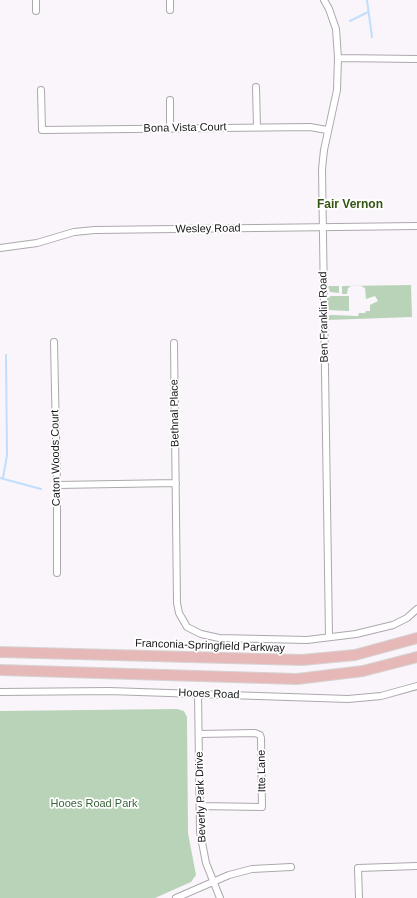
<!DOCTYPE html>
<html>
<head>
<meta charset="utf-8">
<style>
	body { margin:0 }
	canvas { display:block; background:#faf5fb }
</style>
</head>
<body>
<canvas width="417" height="898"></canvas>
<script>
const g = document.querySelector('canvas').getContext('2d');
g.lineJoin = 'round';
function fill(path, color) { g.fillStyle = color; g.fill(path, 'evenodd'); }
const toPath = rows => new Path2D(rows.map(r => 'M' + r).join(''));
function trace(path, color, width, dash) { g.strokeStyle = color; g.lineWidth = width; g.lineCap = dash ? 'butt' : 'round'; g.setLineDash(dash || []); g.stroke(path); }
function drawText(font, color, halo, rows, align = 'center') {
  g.font = font + ' Helvetica,sans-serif'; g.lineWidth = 3.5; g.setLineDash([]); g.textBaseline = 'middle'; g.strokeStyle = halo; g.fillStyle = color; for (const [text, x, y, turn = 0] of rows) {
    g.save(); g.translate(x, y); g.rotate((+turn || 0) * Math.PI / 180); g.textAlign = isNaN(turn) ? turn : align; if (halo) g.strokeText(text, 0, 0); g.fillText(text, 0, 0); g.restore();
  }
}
fill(toPath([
	[411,285,412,317,328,320,328,316,331,315,358,316,359,313,365,313,366,311,370,311,370,305,378,301,375,296,366,299,365,288,361,286,351,286,348,288,347,294,342,294,342,286],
	[328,286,339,286,339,293,330,292],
	[331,296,349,296,349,311,328,310,328,298],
	[177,709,184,711,187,717,188,833,196,875,191,882,155,898,0,898,0,711]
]), '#b9d3b8');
trace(toPath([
	[367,0,372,37],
	[350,21,368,12],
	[0,478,41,489],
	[3,478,7,455,6,355]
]), '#bfdffc', 2);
const street = toPath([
	[324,0,329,9,336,29,338,58,337,90,324,150,322,169,329,637],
	[170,10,170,0],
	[36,11,36,0],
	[338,58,417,59],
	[256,87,257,127],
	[41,90,42,130,310,127,327,130],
	[170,100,170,128],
	[0,248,37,243,74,232,95,230,417,226],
	[54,342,57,485,57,573],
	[174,343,177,603,179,613,187,627,201,634,219,638,307,640,356,634,393,625,407,618,417,609],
	[57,485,176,483],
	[0,692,109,691,348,699,381,696,417,686],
	[198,694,200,832,206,863,220,898],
	[199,734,255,733,260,735,261,738,262,807,200,806],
	[176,898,229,875,252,869,291,867],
	[359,898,358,868,417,866]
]);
const primary = toPath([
	[0,652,302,660,355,655,417,638],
	[0,670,297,679,363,671,417,657]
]);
trace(street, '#ada8ae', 8);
trace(primary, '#d5d5d5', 12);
trace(street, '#fff', 6);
trace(primary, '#e7b8b8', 10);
drawText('11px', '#171618', '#fff', [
	["Bona Vista Court",185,128,-1],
	["Wesley Road",208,229,-1],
	["Ben Franklin Road",324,317,-91],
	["Bethnal Place",175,413,-91],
	["Caton Woods Court",56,458,-91],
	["Franconia-Springfield Parkway",210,646,2],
	["Hooes Road",209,694,2],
	["Itte Lane",262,771,-91],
	["Beverly Park Drive",201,797,-92]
]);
drawText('11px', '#3a6439', '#fff', [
	["Hooes Road Park",94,804]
]);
drawText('bold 12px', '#345412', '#fff', [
	["Fair Vernon",350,205]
]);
</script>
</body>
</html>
